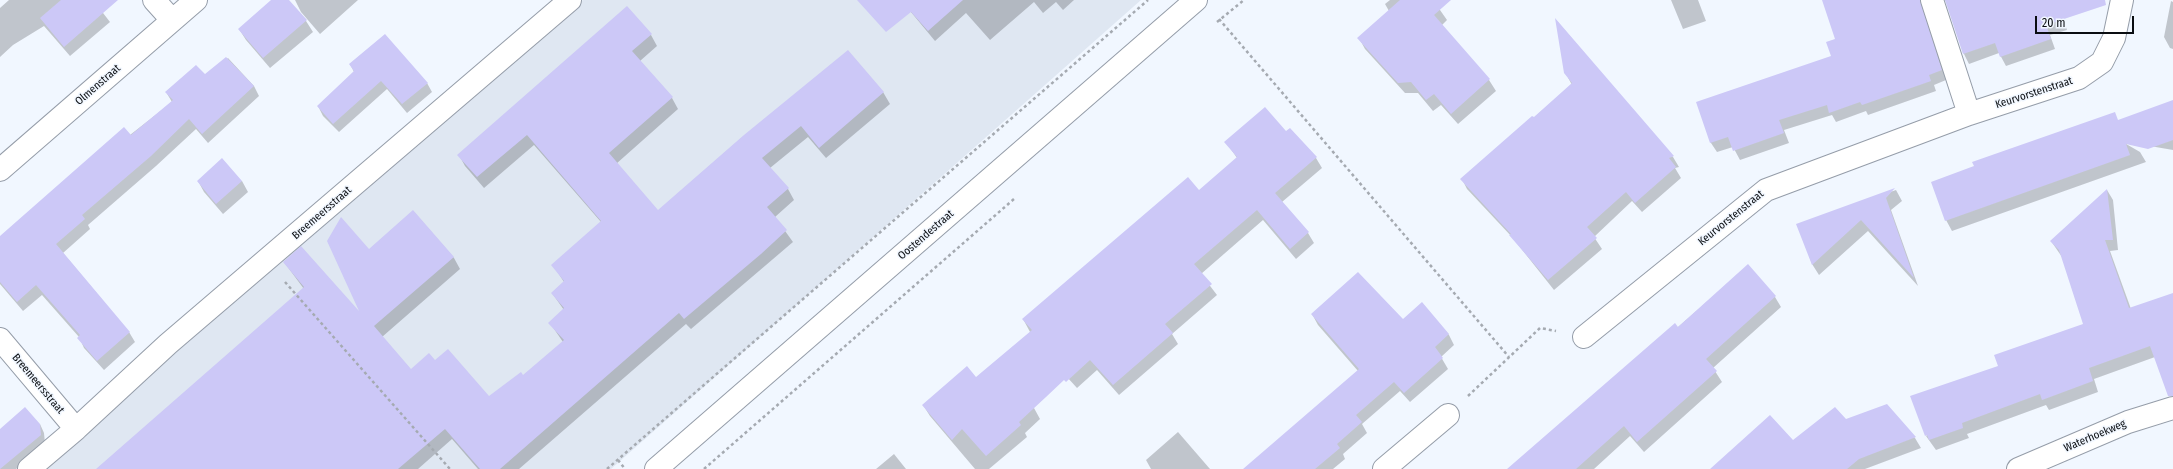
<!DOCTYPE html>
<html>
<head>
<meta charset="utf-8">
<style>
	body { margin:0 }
	#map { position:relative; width:2173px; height:469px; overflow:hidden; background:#f1f7ff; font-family:"Fira Sans Condensed",sans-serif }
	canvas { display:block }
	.scale { position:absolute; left:2035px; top:16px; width:99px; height:18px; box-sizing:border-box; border:2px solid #0a0d11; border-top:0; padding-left:5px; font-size:12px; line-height:14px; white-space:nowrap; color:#0a0d11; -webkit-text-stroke:3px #f1f7ff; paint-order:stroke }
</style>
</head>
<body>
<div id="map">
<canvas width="2173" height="469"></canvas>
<div class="scale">20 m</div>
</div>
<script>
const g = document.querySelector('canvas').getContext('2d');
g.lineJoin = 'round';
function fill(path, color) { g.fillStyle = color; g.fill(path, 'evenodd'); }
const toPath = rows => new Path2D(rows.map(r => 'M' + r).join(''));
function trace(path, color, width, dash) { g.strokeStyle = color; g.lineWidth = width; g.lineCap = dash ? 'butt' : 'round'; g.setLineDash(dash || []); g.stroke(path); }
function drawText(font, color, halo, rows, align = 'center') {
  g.font = font + ' "Fira Sans Condensed",sans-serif'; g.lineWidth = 3; g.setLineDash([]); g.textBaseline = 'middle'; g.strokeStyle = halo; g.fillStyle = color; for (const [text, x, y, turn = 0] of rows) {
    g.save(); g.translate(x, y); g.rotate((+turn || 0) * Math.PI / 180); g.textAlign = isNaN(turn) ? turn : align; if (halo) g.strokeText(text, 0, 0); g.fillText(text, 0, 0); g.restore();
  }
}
fill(toPath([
	[583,0,1141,0,611,469,37,469]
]), '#dfe7f2');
fill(toPath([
	[9,0,93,0,110,22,70,56,44,26,13,45,0,57,0,8],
	[288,0,306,21,313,32,270,68,246,40,239,29],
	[295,0,358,0,320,34,301,12],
	[901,0,1074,0,1063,10,1056,2,1043,13,1034,2,990,40,966,13,935,41],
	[1390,0,1433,0,1447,20,1442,25,1489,80,1496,91,1458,124,1441,105,1433,111,1418,93,1405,93,1365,49,1359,38,1389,11,1385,4],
	[1671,0,1698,0,1706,21,1683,29],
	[1823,0,1931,0,1946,80,1934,85,1936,91,1868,115,1866,111,1836,122,1832,115,1784,130,1789,143,1740,160,1733,147,1717,152,1711,143,1697,103,1833,57,1837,40],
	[1944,0,2056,0,2067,30,2050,35,2055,49,2006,66,1999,53,1969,64,1964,54,1947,2],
	[2171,1,2173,2,2173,49,2170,48,2164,37],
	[627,7,651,35,657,46,640,61,672,98,678,109,616,164,657,212,745,135,883,92,890,104,826,158,808,137,770,168,788,189,794,200,775,217,793,242,691,329,686,324,519,469,478,469,452,439,418,469,97,469,304,289,284,262,361,316,369,250,413,211,454,258,460,269,382,337,411,370,435,362,489,398,523,376,563,342,550,323,564,310,552,293,564,282,553,265,601,222,534,145,484,188,465,166,459,155],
	[1557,21,1673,157,1679,167,1675,168,1681,178,1642,212,1632,201,1594,237,1602,249,1554,290,1512,237,1467,189,1462,179,1572,85,1565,72],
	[228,58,254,86,259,96,208,143,196,129,156,166,88,225,90,229,63,253,129,332,135,342,104,370,84,348,79,337,42,295,23,311,0,284,0,237,172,102,166,92,205,75],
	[350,64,427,83,432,92,407,113,387,89,339,132,323,116,318,106,354,72],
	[2173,107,2173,150,2121,141,2140,152,2146,162,1952,231,1946,220,2100,127],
	[1290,129,1316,158,1322,168,1282,202,1308,233,1314,243,1296,259,1263,220,1201,274,1217,295,1172,334,1178,344,1119,395,1097,370,1077,388,1036,343,1023,319,1199,191,1237,158,1226,142,1286,133],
	[198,181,242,181,248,192,223,214,204,192],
	[1896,190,1902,201,1891,210,1918,286,1868,231,1819,275,1812,264,1798,224],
	[2107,190,2113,200,2118,250,2110,251,2131,309,2173,294,2173,366,2155,357,2094,379,2098,392,2049,410,2046,405,1967,434,1969,438,1936,450,1926,436,1999,366,2084,325,2062,257,2051,241],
	[1748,266,1775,297,1781,307,1713,368,1722,382,1644,452,1630,436,1594,469,1515,469],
	[1422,303,1449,335,1454,345,1441,357,1448,369,1410,402,1400,391,1362,424,1367,433,1343,454,1345,459,1333,469,1244,469,1358,371,1318,325,1312,314,1403,320],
	[976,378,1034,408,1040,419,1025,433,1027,437,989,469,975,469,930,416,923,405],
	[1887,405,1915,438,1921,448,1865,469,1728,469],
	[40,424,44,433,45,443,16,469,0,469,0,430],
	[1178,432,1210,469,1151,469,1146,460],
	[894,454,906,469,876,469]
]), '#0003');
fill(toPath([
	[61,0,118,0,64,47,40,18],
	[271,0,289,0,307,20,263,58,238,29],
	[857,0,963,0,928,31,911,12,886,32],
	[1400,0,1451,0,1434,15,1490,79,1451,114,1434,94,1426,100,1411,82,1398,83,1357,38],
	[1822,0,1920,0,1942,70,1929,75,1931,81,1862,105,1860,102,1829,113,1827,105,1779,120,1784,133,1733,151,1728,137,1710,143,1696,102,1831,56,1826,42,1835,39],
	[1945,0,2105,0,2106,5,2046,25,2051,39,2000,57,1995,43,1963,54],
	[627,6,652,34,632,51,673,97,609,153,658,210,744,135,848,50,884,92,819,148,801,126,762,158,789,188,767,207,787,230,761,254,684,319,679,313,500,469,480,469,445,429,398,469,96,469,304,287,283,262,301,246,359,311,327,241,341,217,369,249,413,210,454,257,374,326,411,369,429,353,435,360,448,349,489,396,521,372,523,375,564,340,548,323,564,308,551,293,564,281,551,265,601,221,527,135,477,177,457,155],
	[1555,18,1674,156,1669,158,1676,167,1635,203,1626,192,1587,227,1597,238,1548,280,1509,235,1511,234,1460,179,1532,116,1534,117,1572,83,1564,73],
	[385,34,428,83,402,104,381,81,333,124,317,106,354,71,349,64],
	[226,57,254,86,202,134,189,119,151,156,82,215,85,219,56,244,130,332,97,361,77,338,80,335,36,285,17,302,0,282,0,236,124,127,131,135,173,100,165,92,196,65,205,74],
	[2173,100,2173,140,2148,149,2126,144,2130,155,1945,221,1931,182,1974,166,1972,162,2115,112,2118,120],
	[1265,107,1286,131,1290,128,1317,157,1275,193,1309,232,1290,249,1257,210,1194,264,1212,284,1165,324,1173,333,1113,385,1090,360,1066,382,1064,380,1046,397,1019,422,1021,425,986,456,962,429,952,440,922,405,967,366,976,377,1032,330,1022,319,1188,177,1199,190,1237,157,1224,142],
	[222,158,242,181,216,204,197,181],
	[1895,188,1886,198,1914,278,1861,220,1812,265,1796,224],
	[2107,189,2113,240,2105,240,2129,308,2173,293,2173,396,2168,396,2150,346,2089,368,2093,381,2042,400,2040,394,1962,423,1963,428,1929,440,1927,435,1925,436,1910,396,1998,366,1994,355,2083,324,2059,250,2050,241],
	[1748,264,1776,296,1706,359,1717,371,1637,442,1624,426,1576,469,1507,469,1675,323,1678,327],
	[1358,272,1403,319,1422,302,1449,334,1435,347,1443,358,1404,393,1394,382,1356,415,1362,422,1337,444,1340,448,1315,469,1243,469,1359,369,1311,314],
	[1887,404,1916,437,1859,459,1847,469,1710,469,1770,415,1793,440,1835,407,1846,419],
	[25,407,40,424,41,435,0,469,0,429]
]), '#ccc8f7');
const street = toPath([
	[154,0,172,20],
	[1932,0,1969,114],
	[0,170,196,0],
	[1584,337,1766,190,1969,114,2079,78,2102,62,2114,38,2122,0],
	[0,339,76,429],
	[29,469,76,429,168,344,570,0],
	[1384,469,1448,415],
	[2018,469,2128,422,2173,408]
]);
const primary = toPath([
	[656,469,1196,0]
]);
trace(street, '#959da9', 24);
trace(primary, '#959da9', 24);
trace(toPath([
	[1219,19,1509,357],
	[1217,22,1244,0],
	[285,282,450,469],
	[1468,396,1540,328,1556,331],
	[618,460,625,469],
	[607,469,1148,0],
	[704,469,1014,199]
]), '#a5aab1', 2.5, [3, 3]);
trace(street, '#fff', 22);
trace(primary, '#fff', 22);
drawText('11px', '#0a0d11', '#f1f7ff', [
	["Olmenstraat",98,85,-41],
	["Keurvorstenstraat",2034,93,-18],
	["Breemeersstraat",322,213,-41],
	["Keurvorstenstraat",1731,218,-39],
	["Oostendestraat",926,235,-41],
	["Breemeersstraat",38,384,50],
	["Waterhoekweg",2095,436,-23]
]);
</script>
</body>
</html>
